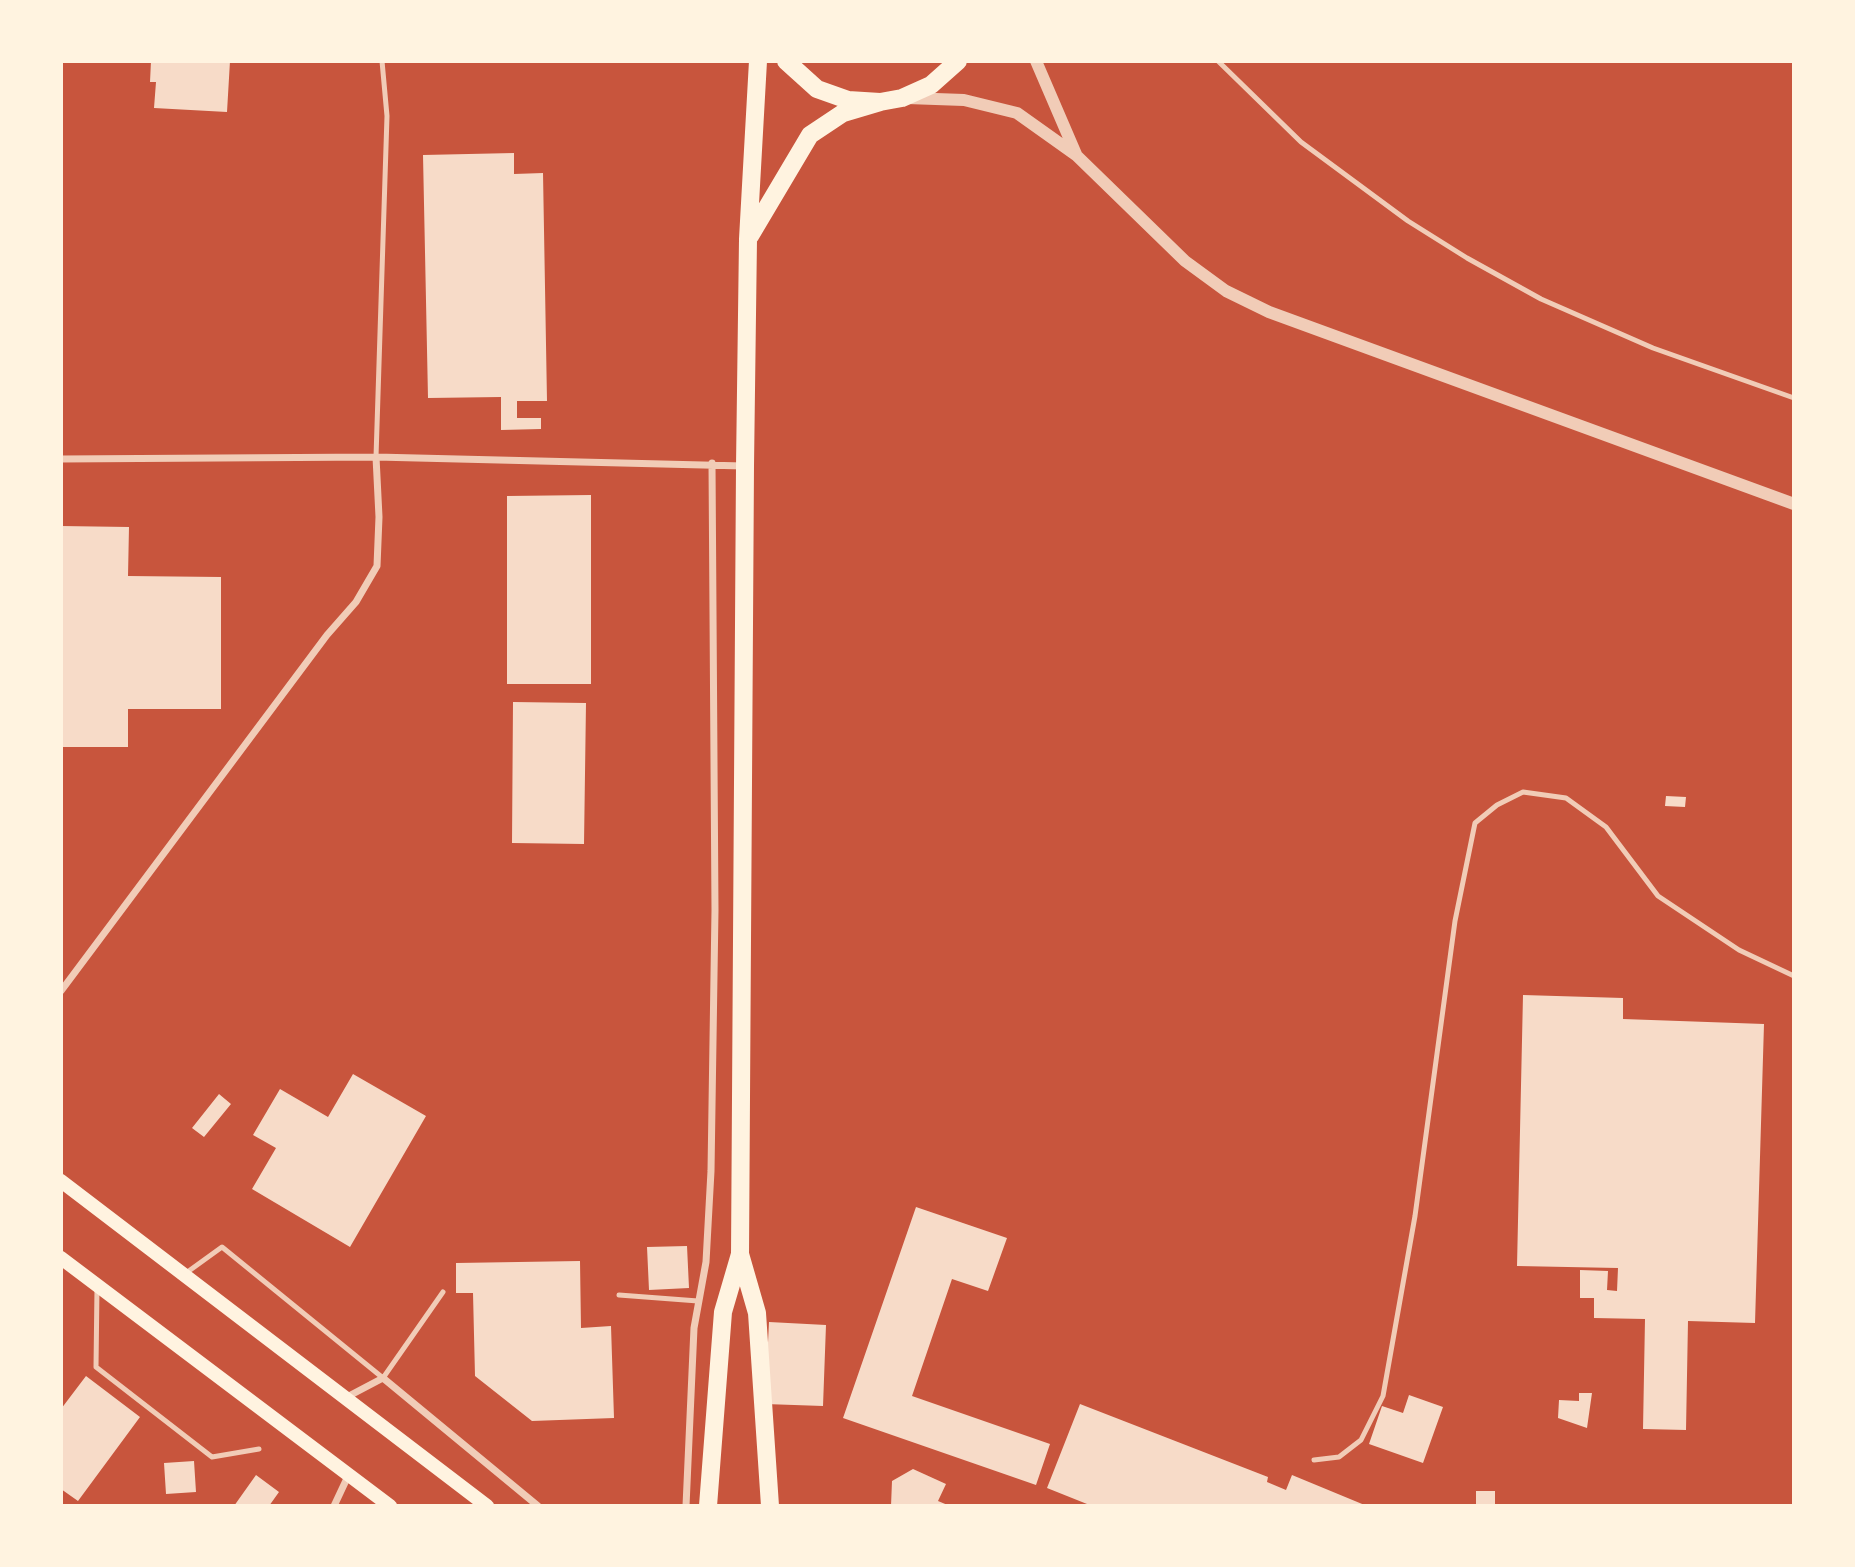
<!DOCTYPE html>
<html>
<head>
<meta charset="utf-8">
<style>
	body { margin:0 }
	#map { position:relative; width:1855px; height:1567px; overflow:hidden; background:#c8553d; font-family:"Work Sans",sans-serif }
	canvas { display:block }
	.frame { position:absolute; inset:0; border:63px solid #fff3e0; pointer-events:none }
</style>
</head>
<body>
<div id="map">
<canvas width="1855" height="1567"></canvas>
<div class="frame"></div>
</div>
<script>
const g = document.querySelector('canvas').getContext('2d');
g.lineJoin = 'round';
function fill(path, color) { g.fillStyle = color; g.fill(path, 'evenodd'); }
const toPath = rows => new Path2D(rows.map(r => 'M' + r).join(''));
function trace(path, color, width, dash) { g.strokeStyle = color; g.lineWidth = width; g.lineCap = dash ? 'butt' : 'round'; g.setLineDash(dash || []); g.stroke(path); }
fill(toPath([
	[151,61,230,61,227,112,154,108,156,82,150,82],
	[514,153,514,174,543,173,547,401,517,401,517,418,541,418,541,429,501,430,501,397,428,398,423,155],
	[591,495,591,684,507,684,507,496],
	[61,526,129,527,128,576,221,577,221,709,128,709,128,747,61,747],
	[513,702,586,703,584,844,512,843],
	[1666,796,1686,797,1685,807,1665,806],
	[1523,995,1623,998,1623,1019,1764,1024,1755,1323,1688,1321,1686,1430,1643,1429,1645,1319,1594,1318,1594,1298,1580,1298,1580,1270,1608,1271,1607,1290,1617,1291,1618,1268,1517,1266],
	[353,1074,426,1116,350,1247,252,1189,276,1148,253,1135,280,1089,328,1117],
	[219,1094,231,1104,204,1137,192,1128],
	[916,1207,1007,1238,988,1291,952,1279,912,1396,1050,1444,1036,1485,843,1418],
	[687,1246,689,1288,649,1290,647,1247],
	[580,1261,581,1328,611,1326,614,1418,532,1421,475,1376,473,1293,456,1293,456,1263],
	[769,1322,826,1325,823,1406,765,1404],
	[86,1376,140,1417,78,1501,61,1489,61,1409],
	[1579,1393,1592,1393,1587,1428,1558,1418,1559,1400,1579,1401],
	[1409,1395,1443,1407,1423,1463,1369,1444,1382,1406,1403,1413],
	[1080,1404,1268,1477,1267,1482,1286,1490,1292,1475,1367,1506,1092,1506,1047,1488],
	[194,1461,196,1492,166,1494,164,1463],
	[913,1469,946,1484,938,1501,950,1506,891,1506,892,1481],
	[256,1475,279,1492,269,1506,234,1506],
	[1476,1491,1495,1491,1495,1506,1476,1506]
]), '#f7dbc8');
trace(toPath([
	[1218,61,1301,142,1408,221,1467,258,1541,299,1653,348,1794,398],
	[376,457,387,116,382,61],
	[186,1273,222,1247,383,1378,443,1292],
	[97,1288,96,1367,212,1457,259,1449],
	[619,1295,698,1301],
	[1314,1460,1339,1457,1361,1440,1383,1396,1415,1216,1455,921,1475,823,1497,805,1523,792,1566,798,1606,827,1658,896,1739,950,1794,976]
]), '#f1ccb7', 5);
trace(toPath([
	[61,459,376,457,744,466],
	[61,991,327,635,356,602,377,566,379,517,376,457],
	[345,1398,383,1378,538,1506],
	[334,1506,349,1474],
	[686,1506,694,1328,706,1262,711,1171,715,910,712,463]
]), '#f1ccb7', 7);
trace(toPath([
	[1036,61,1076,154],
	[907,98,964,100,1017,113,1076,155,1185,261,1226,291,1269,312,1794,504]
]), '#f1ccb7', 12);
trace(toPath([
	[61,1181,487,1506],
	[61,1258,390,1506]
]), '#fff3e0', 14);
trace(toPath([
	[786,61,817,89,848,100,880,102,902,98,931,85,958,61],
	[750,236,810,135,843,113,880,102],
	[740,1254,757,1313,770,1506],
	[708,1506,723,1312,740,1254,745,466,748,239,758,61]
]), '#fff3e0', 18);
</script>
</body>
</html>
